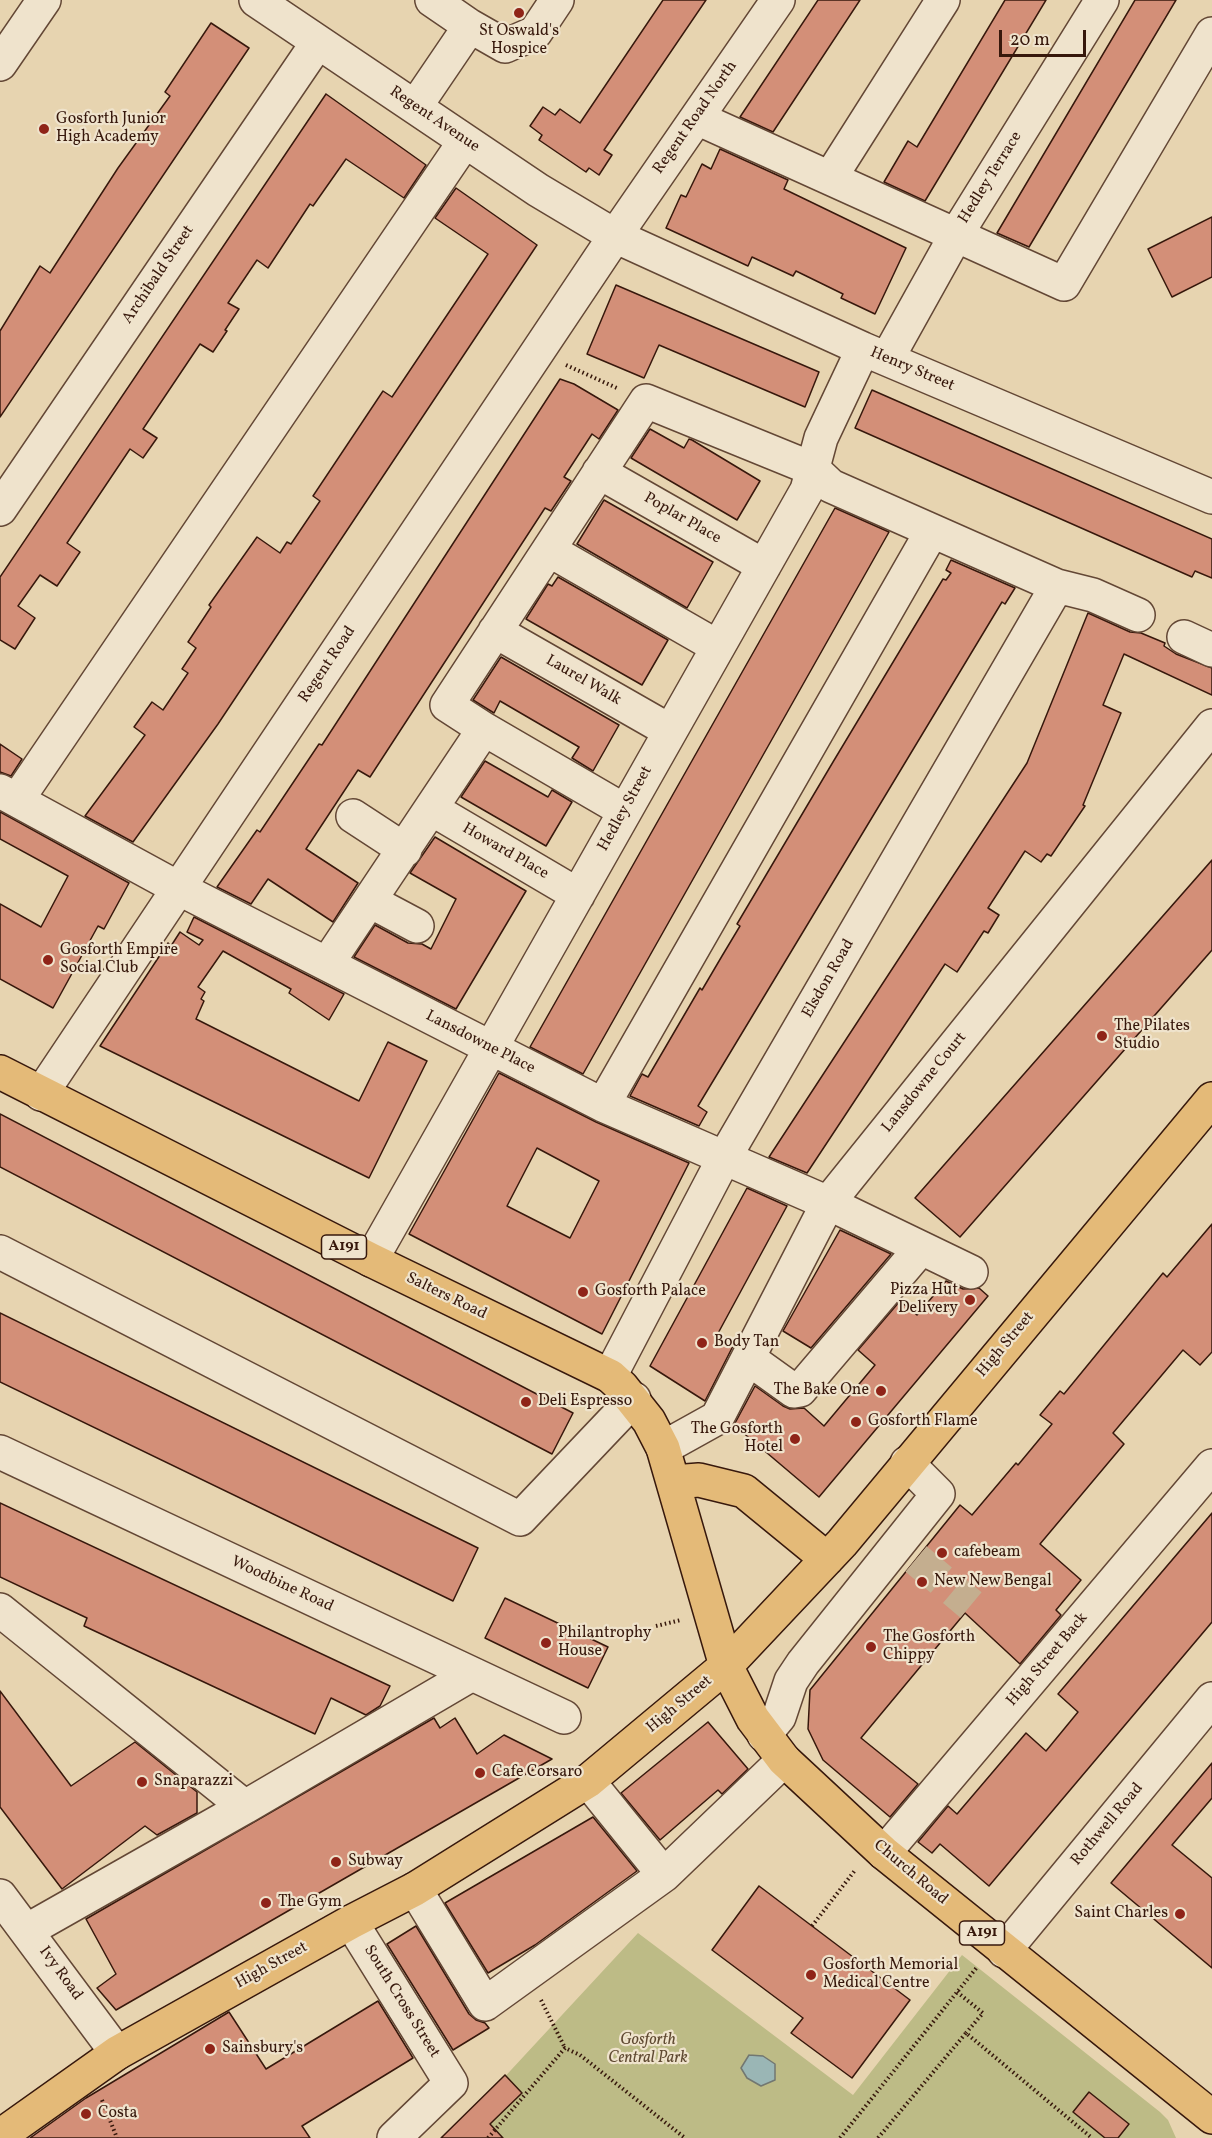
<!DOCTYPE html>
<html>
<head>
<meta charset="utf-8">
<style>
	body { margin:0 }
	#map { position:relative; width:1212px; height:2138px; overflow:hidden; background:#e7d4b0; font-family:Vollkorn,serif }
	canvas { display:block }
	.scale { position:absolute; left:999px; top:30px; width:87px; height:27px; box-sizing:border-box; border:3px solid #37180c; border-top:0; padding-left:8px; font-size:18px; line-height:21px; white-space:nowrap; color:#37180c; -webkit-text-stroke:4px #efe3cc; paint-order:stroke }
</style>
</head>
<body>
<div id="map">
<canvas width="1212" height="2138"></canvas>
<div class="scale">20 m</div>
</div>
<script>
const g = document.querySelector('canvas').getContext('2d');
g.lineJoin = 'round';
function fill(path, color) { g.fillStyle = color; g.fill(path, 'evenodd'); }
const toPath = rows => new Path2D(rows.map(r => 'M' + r).join(''));
function trace(path, color, width, dash) { g.strokeStyle = color; g.lineWidth = width; g.lineCap = dash ? 'butt' : 'round'; g.setLineDash(dash || []); g.stroke(path); }
function drawText(font, color, halo, rows, align = 'center') {
  g.font = font + ' Vollkorn,serif'; g.lineWidth = 4.5; g.setLineDash([]); g.textBaseline = 'middle'; g.strokeStyle = halo; g.fillStyle = color; for (const [text, x, y, turn = 0] of rows) {
    g.save(); g.translate(x, y); g.rotate((+turn || 0) * Math.PI / 180); g.textAlign = isNaN(turn) ? turn : align; if (halo) g.strokeText(text, 0, 0); g.fillText(text, 0, 0); g.restore();
  }
}
fill(toPath([
	[638,1933,853,2095,962,1955,1160,2112,1168,2120,1176,2138,448,2138]
]), '#bdbb86');
const water = toPath([
	[749,2055,763,2056,775,2064,775,2080,761,2086,747,2078,741,2068,749,2055]
]);
fill(water, '#9ab6b5');
trace(water, '#727771', 1.5);
const building = toPath([
	[663,0,706,0,604,150,612,155,599,175,589,168,586,172,539,140,542,135,530,126,543,107,555,115,560,109,580,123,663,0],
	[818,0,860,0,773,132,740,117,818,0],
	[1005,0,1046,0,925,201,884,182,908,141,917,147,1005,0],
	[1135,0,1176,0,1029,247,997,233,1135,0],
	[211,23,249,48,0,417,0,331,40,266,50,273,118,168,170,96,165,92,211,23],
	[326,94,426,165,404,198,346,159,313,206,310,204,268,268,257,260,228,303,239,309,225,330,227,331,213,352,200,344,143,429,157,438,143,458,130,449,67,543,80,552,57,586,40,575,18,606,35,618,15,649,0,640,0,577,326,94],
	[720,149,788,180,784,189,906,248,875,314,841,298,843,294,796,271,793,276,752,257,748,266,666,228,681,195,686,197,702,164,711,169,720,149],
	[456,188,537,245,218,724,133,842,85,816,145,735,134,727,152,702,163,710,188,673,182,669,196,648,188,642,211,607,209,605,257,537,280,553,287,542,291,544,320,501,313,496,383,391,392,397,488,254,435,218,456,188],
	[1212,217,1212,277,1172,297,1148,249,1212,217],
	[616,285,819,372,805,407,659,345,644,378,587,354,616,285],
	[560,379,574,384,618,410,599,439,592,434,564,477,571,481,551,511,545,508,370,777,358,770,306,849,358,883,333,922,268,879,251,904,217,887,257,830,260,832,319,744,322,745,560,379],
	[872,390,1212,539,1212,578,1195,571,1192,577,855,428,872,390],
	[650,429,684,448,689,439,692,440,760,481,737,520,631,458,650,429],
	[604,500,713,562,687,608,577,544,604,500],
	[835,508,889,532,583,1074,530,1047,835,508],
	[951,560,1015,588,1005,604,1002,602,698,1106,707,1112,699,1126,630,1096,642,1074,648,1077,700,988,702,990,722,956,740,926,737,924,833,762,943,579,946,580,951,573,946,570,951,560],
	[558,577,668,640,642,685,526,619,548,584,552,586,558,577],
	[1088,613,1130,632,1141,633,1165,643,1164,646,1176,654,1212,668,1212,695,1124,654,1103,705,1121,713,1083,805,1085,806,1051,856,1047,854,1041,862,1025,851,988,908,999,915,988,933,984,931,957,972,945,964,807,1173,769,1157,1027,763,1088,613],
	[501,657,619,725,593,771,572,758,579,747,500,701,494,713,473,700,501,657],
	[0,744,22,759,11,776,0,772,0,744],
	[485,761,548,797,552,790,572,802,546,846,461,797,485,761],
	[0,812,129,883,104,929,98,926,53,1008,0,979,0,904,41,927,68,876,0,839,0,812],
	[435,837,526,891,456,1009,354,957,375,925,408,943,422,944,431,949,456,899,410,873,435,837],
	[1212,860,1212,950,960,1237,915,1198,1212,860],
	[194,917,344,994,329,1020,289,993,291,989,223,951,198,987,205,992,201,999,204,1001,196,1019,359,1101,388,1042,427,1061,369,1178,100,1046,168,943,171,946,180,932,199,945,203,940,187,932,194,917],
	[499,1073,596,1122,689,1163,602,1334,409,1234,499,1073],
	[537,1148,599,1181,570,1238,507,1206,537,1148],
	[0,1114,573,1413,552,1454,0,1167,0,1114],
	[747,1188,787,1206,716,1337,733,1346,705,1401,650,1366,747,1188],
	[1212,1224,1212,1352,1200,1365,1183,1350,1113,1433,1124,1444,1040,1544,1081,1580,1056,1610,1061,1615,1020,1664,965,1613,861,1738,918,1784,890,1817,823,1760,808,1729,810,1690,960,1505,972,1515,1016,1463,1018,1465,1052,1424,1040,1415,1060,1391,1064,1394,1163,1273,1167,1277,1212,1224],
	[840,1230,891,1254,811,1348,783,1331,840,1230],
	[946,1281,963,1289,979,1288,988,1296,819,1497,734,1425,755,1386,783,1406,790,1409,804,1408,824,1426,875,1365,858,1350,900,1301,917,1315,946,1281],
	[0,1313,478,1548,453,1601,0,1382,0,1313],
	[0,1503,390,1686,380,1706,366,1715,331,1698,315,1734,84,1626,87,1618,0,1577,0,1503],
	[1212,1513,1212,1622,989,1886,940,1844,932,1853,918,1842,948,1806,957,1814,1026,1733,1046,1751,1078,1712,1058,1694,1212,1513],
	[505,1598,608,1647,588,1688,485,1638,505,1598],
	[0,1691,71,1786,135,1742,197,1792,197,1813,157,1835,145,1826,62,1889,0,1807,0,1691],
	[434,1718,440,1728,455,1718,477,1754,504,1735,552,1759,116,2010,97,1988,116,1974,86,1919,434,1718],
	[708,1722,748,1769,722,1794,718,1790,660,1840,621,1793,708,1722],
	[1212,1763,1212,1798,1172,1845,1212,1878,1212,1968,1111,1883,1212,1763],
	[593,1817,637,1871,535,1945,488,1973,445,1903,593,1817],
	[759,1886,910,2000,852,2078,791,2033,803,2018,712,1950,759,1886],
	[416,1926,469,2014,476,2020,485,2023,489,2028,453,2050,387,1944,416,1926],
	[378,2001,413,2058,302,2126,310,2138,30,2138,86,2098,229,2012,266,2069,378,2001],
	[505,2075,522,2093,490,2124,503,2138,441,2138,505,2075],
	[1089,2092,1129,2124,1118,2138,1105,2138,1073,2112,1089,2092]
]);
fill(building, '#d38f78');
trace(building, '#37180c', 1.5);
trace(toPath([
	[916,1559,971,1605]
]), '#c4ae8f', 33, [33, 16]);
const minor = toPath([
	[256,0,538,190,615,236,863,349,1212,497],
	[470,26,505,46,535,33,557,0],
	[0,64,44,0],
	[415,107,470,26,432,0],
	[697,118,1064,284,1212,34],
	[830,178,943,0],
	[887,359,956,235,1102,0],
	[599,472,764,566],
	[0,509,318,42],
	[549,550,718,647],
	[495,631,670,731],
	[1184,637,1212,650],
	[484,729,625,811],
	[0,791,178,888,603,1105,828,1203,971,1272],
	[17,800,465,141],
	[432,809,578,895],
	[353,816,405,850],
	[370,901,417,926],
	[327,964,484,729,447,705,646,401,813,469,831,486,1057,586,1093,595,1138,615],
	[41,1094,615,236,778,0],
	[603,1105,932,531],
	[0,1252,520,1519,634,1399],
	[371,1260,807,490,821,438,863,349],
	[748,1358,794,1391,800,1390,921,1248],
	[610,1376,723,1160,1057,586],
	[663,1448,717,1418,828,1203,1212,726],
	[0,1452,564,1717],
	[0,1610,245,1807,472,1674],
	[764,1735,779,1717,791,1681,803,1663,938,1494,907,1463],
	[588,1781,664,1875],
	[884,1853,1212,1466],
	[415,1889,485,2004,664,1875,784,1760],
	[0,1896,117,2053],
	[351,1922,451,2083,394,2138],
	[28,1930,245,1807],
	[1004,1951,1212,1699]
]);
const major = toPath([
	[0,1072,371,1260,610,1376,622,1387,649,1421,663,1448,726,1666,753,1719,784,1760,884,1853,1212,2117],
	[673,1482,699,1480,744,1491,827,1559],
	[0,2136,117,2053,351,1922,415,1889,588,1781,726,1666,842,1543,1212,1099]
]);
trace(minor, '#634735', 36);
trace(major, '#37180c', 36);
trace(toPath([
	[566,365,619,389],
	[656,1626,681,1620],
	[812,1926,856,1869],
	[957,1992,983,2013,966,2033],
	[541,2000,565,2048],
	[102,2100,117,2138],
	[488,2138,565,2048,580,2055,685,2138],
	[840,2138,978,1966],
	[878,2138,966,2033,1092,2138]
]), '#37180c', 4, [1.5, 3]);
trace(minor, '#efe3cc', 33);
trace(major, '#e4ba78', 33);
for (const [x, y, r, color] of [
	[519,13,6,"#8f2418"],
	[44,129,6,"#8f2418"],
	[48,960,6,"#8f2418"],
	[1102,1036,6,"#8f2418"],
	[583,1292,6,"#8f2418"],
	[970,1300,6,"#8f2418"],
	[702,1343,6,"#8f2418"],
	[881,1391,6,"#8f2418"],
	[526,1402,6,"#8f2418"],
	[856,1422,6,"#8f2418"],
	[795,1439,6,"#8f2418"],
	[942,1553,6,"#8f2418"],
	[922,1582,6,"#8f2418"],
	[546,1643,6,"#8f2418"],
	[871,1647,6,"#8f2418"],
	[480,1773,6,"#8f2418"],
	[142,1782,6,"#8f2418"],
	[336,1862,6,"#8f2418"],
	[266,1903,6,"#8f2418"],
	[1180,1914,6,"#8f2418"],
	[811,1975,6,"#8f2418"],
	[210,2049,6,"#8f2418"],
	[86,2114,6,"#8f2418"]
]) { const dot = new Path2D(); dot.arc(x, y, r, 0, 2 * Math.PI); g.fillStyle = color; g.fill(dot); trace(dot, '#efe3cc', 2); }
for (const [x, y, w] of [
	[344,1247,45],
	[982,1933,45]
]) { const box = new Path2D(); box.roundRect(x - w / 2, y - 12, w, 24, 4.5); g.fillStyle = '#efe3cc'; g.fill(box); trace(box, '#37180c', 1.5); }
drawText('bold 15px', '#37180c', null, [
	["A191",344,1247],
	["A191",982,1933]
]);
drawText('16px', '#37180c', '#efe3cc', [
	["St Oswald's",519,32,"center"],
	["Hospice",519,50,"center"],
	["Gosforth Junior",56,120],
	["High Academy",56,138],
	["Gosforth Empire",60,951],
	["Social Club",60,969],
	["The Pilates",1114,1027],
	["Studio",1114,1045],
	["Pizza Hut",958,1291,"right"],
	["Delivery",958,1309,"right"],
	["Gosforth Palace",595,1292],
	["Body Tan",714,1343],
	["The Bake One",869,1391,"right"],
	["Deli Espresso",538,1402],
	["Gosforth Flame",868,1422],
	["The Gosforth",783,1430,"right"],
	["Hotel",783,1448,"right"],
	["cafebeam",954,1553],
	["New New Bengal",934,1582],
	["Philantrophy",558,1634],
	["House",558,1652],
	["The Gosforth",883,1638],
	["Chippy",883,1656],
	["Cafe Corsaro",492,1773],
	["Snaparazzi",154,1782],
	["Subway",348,1862],
	["The Gym",278,1903],
	["Saint Charles",1168,1914,"right"],
	["Gosforth Memorial",823,1966],
	["Medical Centre",823,1984],
	["Sainsbury's",222,2049],
	["Costa",98,2114]
], 'left');
drawText('16px', '#37180c', '#efe3cc', [
	["Regent Road North",696,118,-55],
	["Regent Avenue",434,120,34],
	["Hedley Terrace",991,178,-58],
	["Archibald Street",159,275,-56],
	["Henry Street",912,370,23],
	["Poplar Place",682,519,30],
	["Regent Road",328,665,-56],
	["Laurel Walk",583,681,30],
	["Hedley Street",626,809,-61],
	["Howard Place",505,852,30],
	["Elsdon Road",829,979,-60],
	["Lansdowne Place",480,1043,27],
	["Lansdowne Court",925,1083,-51],
	["Salters Road",446,1297,26],
	["High Street",1006,1345,-50],
	["Woodbine Road",282,1585,25],
	["High Street Back",1048,1660,-50],
	["High Street",680,1705,-40],
	["Rothwell Road",1108,1825,-50],
	["Church Road",910,1873,40],
	["High Street",272,1966,-29],
	["Ivy Road",60,1974,54],
	["South Cross Street",401,2002,58]
]);
drawText('italic 16px', '#5f4931', '#efe3cc', [
	["Gosforth",648,2041],
	["Central Park",648,2059]
]);
</script>
</body>
</html>
